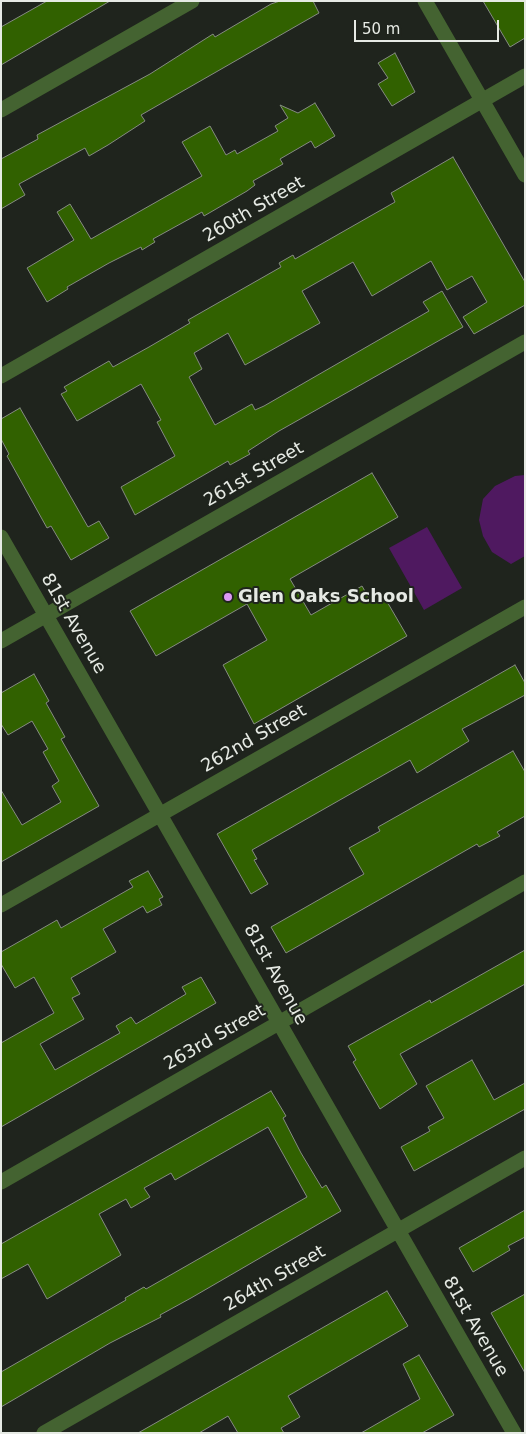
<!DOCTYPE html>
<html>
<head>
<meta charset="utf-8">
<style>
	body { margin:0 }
	#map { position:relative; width:526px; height:1434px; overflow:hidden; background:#1f241d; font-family:"DejaVu Sans",sans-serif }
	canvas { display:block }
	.frame { position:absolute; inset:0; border:2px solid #e6eae4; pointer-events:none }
	.scale { position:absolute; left:354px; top:20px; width:145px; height:22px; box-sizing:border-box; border:2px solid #e6eae4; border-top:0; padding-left:6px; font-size:15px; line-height:18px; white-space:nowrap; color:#e6eae4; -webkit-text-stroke:4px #1f241d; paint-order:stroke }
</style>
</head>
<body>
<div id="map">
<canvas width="526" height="1434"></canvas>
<div class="frame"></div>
<div class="scale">50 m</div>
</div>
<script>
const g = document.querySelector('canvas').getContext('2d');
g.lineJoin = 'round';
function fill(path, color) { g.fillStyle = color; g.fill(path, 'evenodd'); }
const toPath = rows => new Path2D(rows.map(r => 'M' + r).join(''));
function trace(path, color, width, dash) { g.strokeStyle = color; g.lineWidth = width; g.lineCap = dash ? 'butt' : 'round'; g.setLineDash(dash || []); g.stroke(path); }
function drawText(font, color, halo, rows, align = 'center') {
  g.font = font + ' "DejaVu Sans",sans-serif'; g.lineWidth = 4; g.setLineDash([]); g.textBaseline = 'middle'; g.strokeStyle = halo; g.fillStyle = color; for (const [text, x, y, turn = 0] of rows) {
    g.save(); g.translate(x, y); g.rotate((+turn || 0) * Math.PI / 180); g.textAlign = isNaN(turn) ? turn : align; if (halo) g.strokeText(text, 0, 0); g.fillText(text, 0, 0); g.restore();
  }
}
fill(toPath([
	[525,475,525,556,511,564,492,552,483,536,479,520,483,499,495,486,515,476],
	[427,527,462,588,424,610,389,548]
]), '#4f1960');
const building = toPath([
	[47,1,110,1,1,65,1,27,47,1],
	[280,1,313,1,319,13,141,115,145,121,108,145,89,156,85,148,19,184,25,195,1,209,1,159,38,139,37,135,150,74,213,34,215,37,271,4,280,1],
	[483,1,525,1,525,38,510,47,483,1],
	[395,53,415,92,392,106,378,84,388,78,378,63,395,53],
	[315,103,335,136,315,148,311,141,280,159,283,164,253,181,255,185,247,191,204,216,202,212,153,239,155,242,142,250,141,247,109,263,67,287,68,289,47,302,27,268,74,240,57,212,70,204,91,239,202,176,182,142,210,126,226,155,235,150,237,154,278,131,275,126,288,118,280,105,298,113,315,103],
	[453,157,525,282,525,305,474,334,463,317,487,302,472,276,447,290,431,261,372,296,353,262,302,291,320,323,245,365,228,333,194,353,202,369,189,377,215,425,252,404,255,410,264,406,429,311,423,302,442,291,463,327,279,431,248,451,250,454,230,465,228,461,135,515,121,487,175,456,157,422,161,420,141,384,77,421,61,394,67,391,64,387,109,361,113,367,149,347,190,323,188,320,281,267,279,263,293,255,295,259,395,202,391,193,453,157],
	[20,408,88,527,99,521,109,538,71,560,51,526,47,528,7,456,9,454,1,439,1,419,20,408],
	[372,473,398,517,290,579,311,615,362,586,370,600,382,593,407,636,254,724,223,665,267,640,247,604,156,656,130,611,372,473],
	[515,665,525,683,525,695,462,729,469,741,417,773,410,760,252,850,257,859,254,860,268,884,251,894,217,834,515,665],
	[34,674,49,701,46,703,65,737,61,739,99,806,1,862,1,790,22,825,61,802,52,786,59,781,43,752,48,749,32,721,8,735,1,724,1,693,34,674],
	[513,751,525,772,525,816,497,832,500,836,479,847,477,844,286,953,271,927,364,874,349,848,380,831,378,827,513,751],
	[148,871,163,897,159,899,162,905,147,913,143,906,103,929,116,952,71,978,80,994,72,998,84,1019,40,1044,55,1070,120,1033,116,1026,131,1017,136,1024,186,994,182,987,201,977,216,1003,1,1127,1,1043,54,1013,34,977,15,988,1,964,1,952,57,920,61,928,133,887,129,881,148,871],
	[525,950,525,984,400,1054,417,1084,380,1109,353,1062,356,1060,348,1046,430,1000,431,1003,525,950],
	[472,1060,494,1100,525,1083,525,1109,414,1171,401,1147,430,1131,428,1127,444,1118,426,1086,472,1060],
	[271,1091,286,1116,283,1118,301,1153,322,1188,326,1185,341,1211,191,1298,160,1315,161,1317,110,1343,1,1407,1,1372,126,1300,125,1298,144,1287,146,1289,307,1197,268,1127,175,1180,171,1173,144,1188,150,1197,131,1208,126,1199,99,1214,121,1255,47,1299,28,1264,1,1279,1,1244,271,1091],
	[525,1210,525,1237,508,1246,510,1250,473,1272,459,1248,525,1210],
	[387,1291,408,1326,288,1396,300,1417,281,1428,284,1433,238,1433,228,1416,199,1433,138,1433,387,1291],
	[525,1294,525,1373,491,1313,525,1294],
	[419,1355,454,1415,422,1433,361,1433,420,1399,403,1364,419,1355]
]);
fill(building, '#316100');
trace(building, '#858b82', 1);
trace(toPath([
	[425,1,525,175],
	[1,110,192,1],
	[1,376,525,76],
	[1,537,514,1433],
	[1,641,525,342],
	[1,905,525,607],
	[1,1182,525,882],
	[44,1433,525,1158]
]), '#446331', 15);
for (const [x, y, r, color] of [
	[228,597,5,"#dc99f4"]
]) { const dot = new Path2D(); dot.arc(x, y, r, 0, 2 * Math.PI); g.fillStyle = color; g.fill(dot); trace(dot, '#1f241d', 2); }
drawText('18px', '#e6eae4', '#1f241d', [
	["260th Street",254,210,-30],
	["261st Street",254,475,-30],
	["81st Avenue",73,624,60],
	["262nd Street",254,739,-30],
	["81st Avenue",275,975,61],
	["263rd Street",215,1038,-30],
	["264th Street",275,1279,-30],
	["81st Avenue",475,1327,60]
]);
drawText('bold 18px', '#e6eae4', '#1f241d', [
	["Glen Oaks School",238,597]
], 'left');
</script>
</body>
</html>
